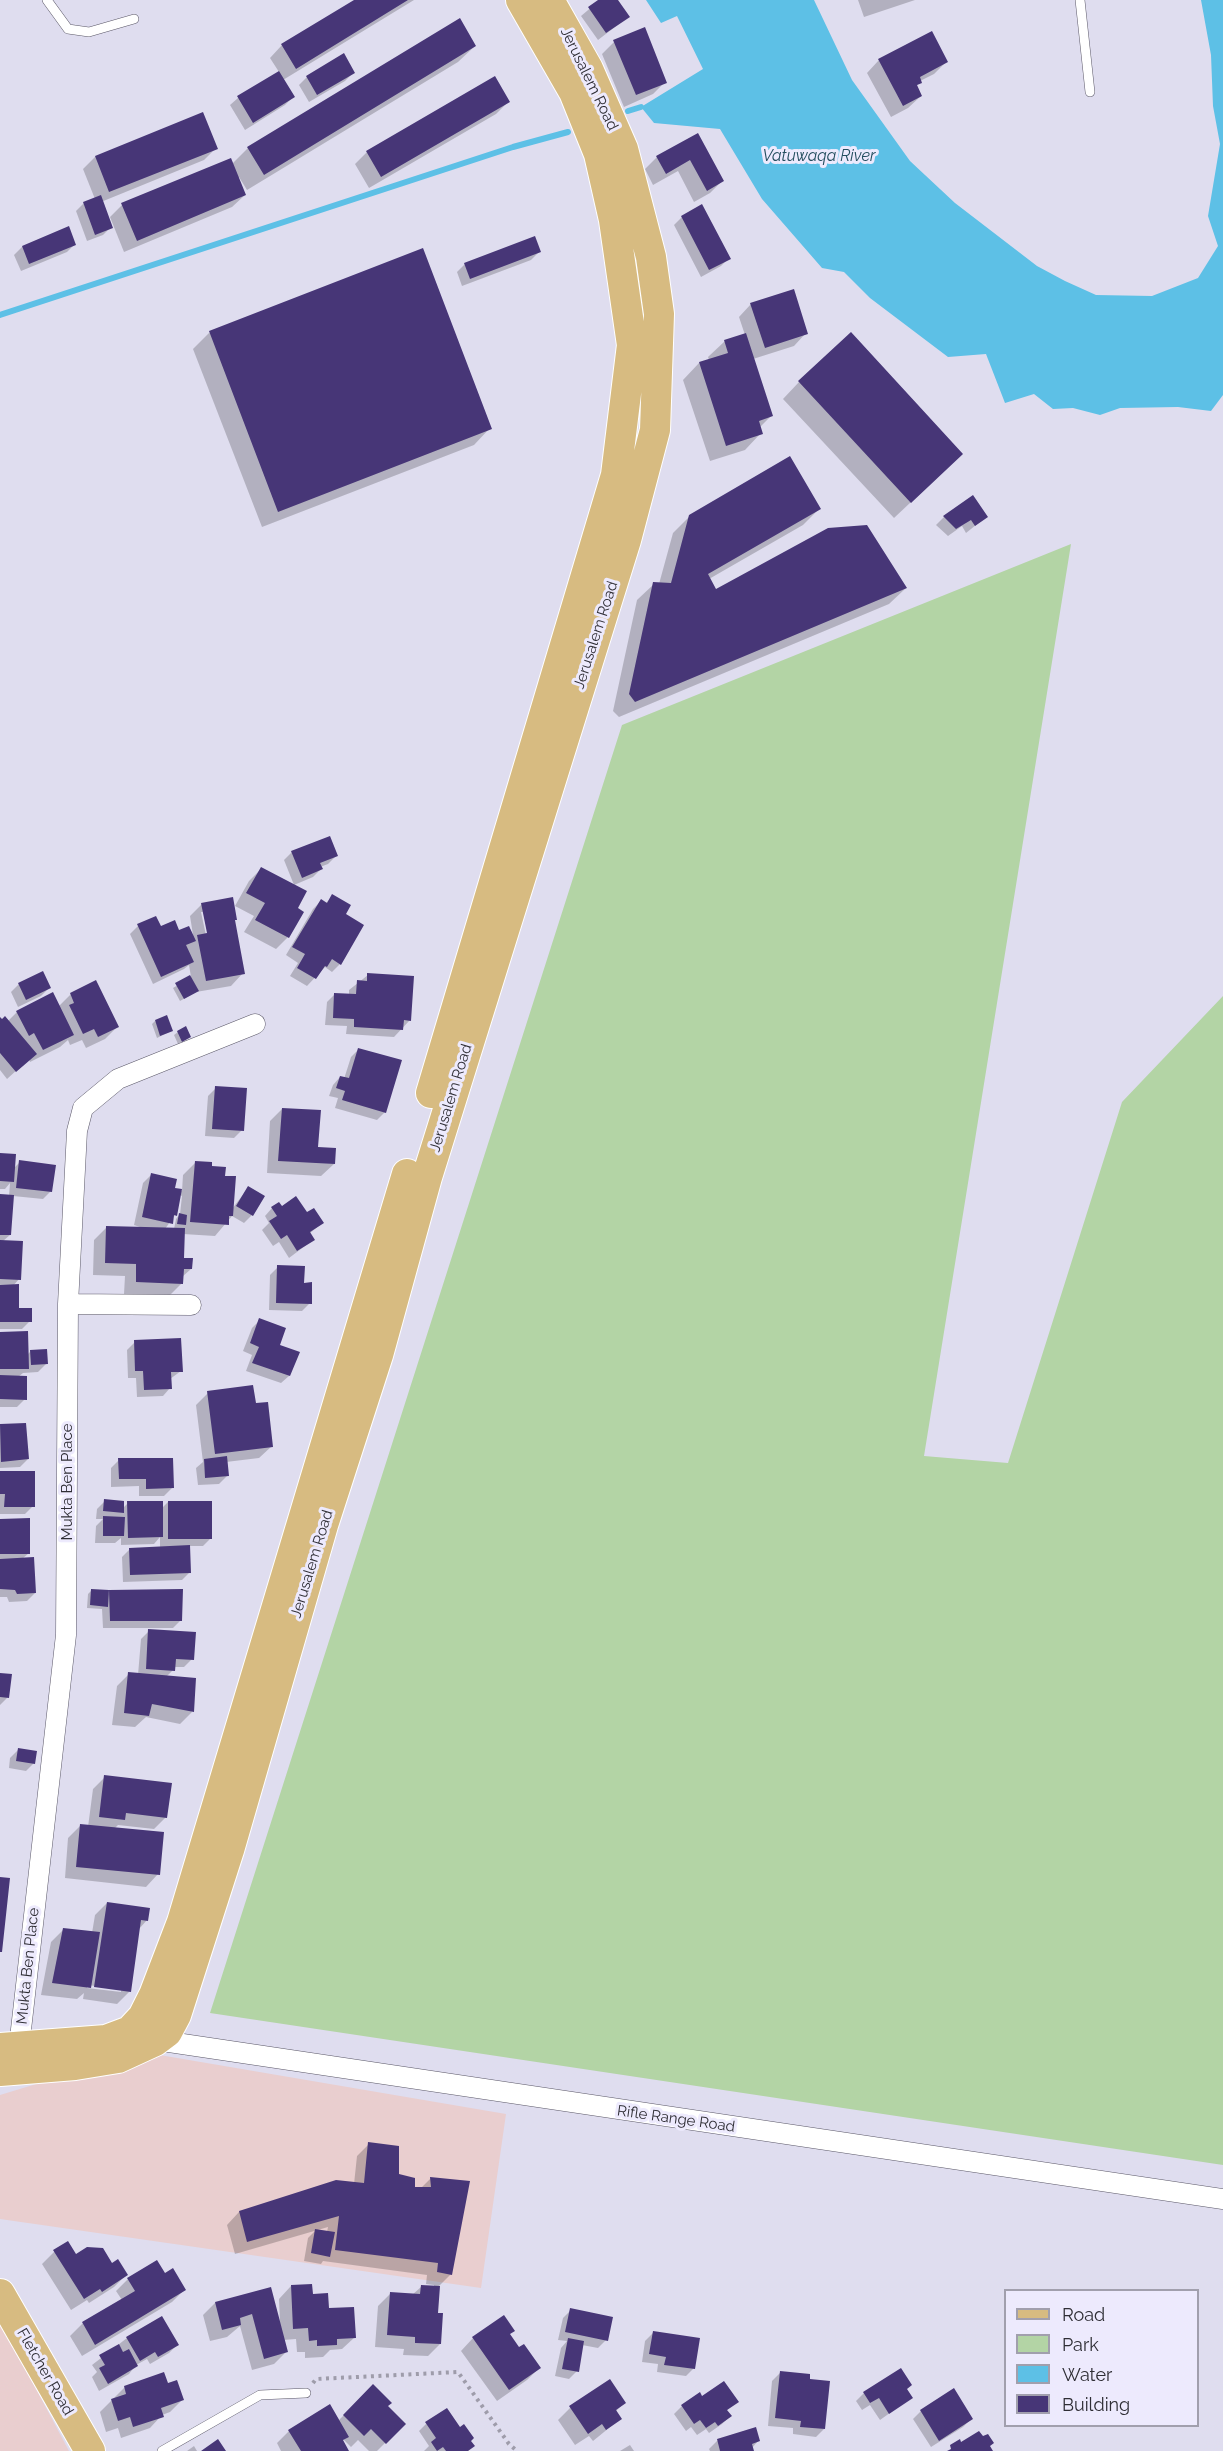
<!DOCTYPE html>
<html>
<head>
<meta charset="utf-8">
<style>
	body { margin:0 }
	#map { position:relative; width:1223px; height:2451px; overflow:hidden; background:#dfddef; font-family:Raleway,sans-serif }
	canvas { display:block }
	.legend { position:absolute; left:1004px; top:2289px; width:195px; height:138px; box-sizing:border-box; background:#edeafd; border:2px solid #a19fad; margin:0; padding:8px 10px; list-style:none; font-size:18px; color:#2f2e35 }
	.legend li { display:flex; align-items:center; gap:12px; height:30px }
	.legend b { width:30px; border:2px solid #a19fad }
</style>
</head>
<body>
<div id="map">
<canvas width="1223" height="2451"></canvas>
<ul class="legend">
<li><b style="height:8px;background:#d7bb81"></b>Road</li>
<li><b style="height:16px;background:#b3d4a5"></b>Park</li>
<li><b style="height:16px;background:#5dc0e6"></b>Water</li>
<li><b style="height:16px;background:#473677"></b>Building</li>
</ul>
</div>
<script>
const g = document.querySelector('canvas').getContext('2d');
g.lineJoin = 'round';
function fill(path, color) { g.fillStyle = color; g.fill(path, 'evenodd'); }
const toPath = rows => new Path2D(rows.map(r => 'M' + r).join(''));
function trace(path, color, width, dash) { g.strokeStyle = color; g.lineWidth = width; g.lineCap = dash ? 'butt' : 'round'; g.setLineDash(dash || []); g.stroke(path); }
function drawText(font, color, halo, rows, align = 'center') {
  g.font = font + ' Raleway,sans-serif'; g.lineWidth = 6; g.setLineDash([]); g.textBaseline = 'middle'; g.strokeStyle = halo; g.fillStyle = color; for (const [text, x, y, turn = 0] of rows) {
    g.save(); g.translate(x, y); g.rotate((+turn || 0) * Math.PI / 180); g.textAlign = isNaN(turn) ? turn : align; if (halo) g.strokeText(text, 0, 0); g.fillText(text, 0, 0); g.restore();
  }
}
fill(toPath([
	[142,2052,506,2114,481,2288,0,2219,0,2095],
	[0,2321,69,2451,0,2451]
]), '#e9cecf');
fill(toPath([
	[1071,544,924,1456,1008,1463,1122,1102,1223,996,1223,2165,210,2013,622,725]
]), '#b3d4a5');
fill(toPath([
	[646,0,814,0,852,80,910,161,955,203,1037,266,1065,281,1096,295,1152,296,1198,278,1218,246,1208,216,1220,144,1213,106,1211,55,1201,0,1223,0,1223,395,1211,411,1178,407,1120,408,1100,415,1073,408,1053,409,1034,394,1005,403,986,354,948,357,870,298,844,272,822,268,762,199,720,129,654,123,641,107,703,69,677,16,661,23]
]), '#5dc0e6');
fill(toPath([
	[357,0,414,0,283,80,293,97,285,105,245,130,230,105,238,98,279,72,270,58,282,45],
	[600,0,616,0,628,17,598,40,581,16],
	[858,0,915,0,864,17],
	[614,42,665,82,653,94,624,107,602,54],
	[475,46,458,62,247,190,239,177,237,178,245,195,232,207,124,252,110,217,122,205,232,164,248,148],
	[879,60,946,62,934,74,920,81,916,87,921,96,908,108,891,117,867,73],
	[353,73,345,81,309,102,299,85,307,77],
	[508,102,496,114,369,188,355,164,367,152],
	[203,114,216,148,204,160,101,202,111,227,103,235,87,241,76,211,84,203,95,199,83,169,95,157],
	[697,135,722,181,710,193,694,202,678,171,653,185,645,169,657,157],
	[682,217,729,258,721,266,701,277,674,225],
	[68,228,75,244,67,252,21,271,14,255,22,247],
	[422,250,490,428,474,445,262,527,193,349,209,333],
	[539,252,531,260,462,286,457,272,465,264],
	[751,304,806,333,794,346,753,359,771,416,759,428,761,433,745,450,710,461,683,380,699,363,709,360,708,357,725,341,745,335,739,317],
	[799,382,945,470,894,518,783,399],
	[819,509,803,525,709,579,716,591,906,588,889,604,619,717,613,711,637,600,654,584,659,584,673,533,690,516],
	[944,517,986,517,966,533,962,526,948,536,936,525],
	[292,852,336,856,328,864,320,867,321,869,313,877,294,885,284,860],
	[261,869,296,909,288,937,276,949,244,932,254,916,235,906,249,881],
	[333,896,344,915,340,964,332,972,325,967,307,986,290,976,298,963,286,955,313,909,321,901,325,904],
	[202,904,233,921,243,973,231,986,196,992,180,1001,173,988,191,977,189,965,184,969,153,984,130,934,138,926,193,935,190,916],
	[201,912,204,912,210,940,207,940],
	[368,975,410,1020,394,1037,346,1034,347,1026,325,1025,327,1002,335,994,349,995,349,990],
	[96,982,117,1027,105,1039,86,1048,82,1040,70,1045,68,1040,60,1047,30,1062,29,1059,7,1079,0,1070,0,1019,7,1022,17,1012,59,1006,71,994],
	[19,984,49,988,41,996,18,1007,11,992],
	[155,1021,171,1031,157,1038,152,1024],
	[178,1032,189,1037,178,1044,174,1035],
	[359,1049,385,1112,377,1120,335,1108,338,1098,329,1096,333,1085,340,1077,344,1079,351,1057],
	[216,1088,242,1130,234,1138,205,1136,208,1096],
	[282,1109,334,1164,321,1176,267,1173,270,1121],
	[0,1155,13,1169,20,1162,51,1191,43,1199,13,1196,10,1235,3,1241,19,1279,13,1286,18,1310,30,1321,22,1329,0,1329,0,1196,9,1196,10,1183,5,1189,0,1189],
	[195,1163,211,1168,224,1177,232,1209,248,1188,252,1215,244,1223,232,1216,215,1236,183,1234,183,1259,191,1269,182,1277,182,1283,170,1295,124,1294,125,1276,93,1275,94,1240,106,1228,143,1228,134,1225,143,1183,151,1175,173,1189,182,1191,183,1175],
	[180,1195,182,1196,180,1214,176,1219,174,1229,165,1229,175,1215],
	[272,1208,281,1208,306,1214,322,1223,309,1234,313,1240,289,1258,279,1242,273,1246,262,1230,269,1223,265,1216],
	[278,1267,303,1284,310,1303,302,1311,269,1310,270,1275],
	[260,1320,278,1346,289,1376,281,1383,246,1371,252,1355,243,1351,252,1328],
	[0,1334,27,1355,31,1351,46,1364,38,1372,23,1373,18,1377,25,1399,17,1407,0,1407],
	[135,1342,181,1371,170,1379,170,1388,163,1396,137,1397,136,1378,128,1378,127,1350],
	[208,1393,254,1405,272,1446,259,1458,226,1462,227,1476,219,1484,198,1485,196,1468,203,1462,196,1405],
	[24,1424,28,1459,20,1467,0,1468,0,1425],
	[119,1460,172,1488,164,1496,139,1496,139,1486,111,1487,111,1468],
	[0,1472,33,1506,25,1514,0,1514],
	[105,1501,122,1509,128,1503,161,1509,168,1502,211,1538,203,1546,189,1546,190,1572,182,1580,123,1582,122,1557,130,1549,160,1548,160,1537,154,1544,121,1545,121,1538,115,1543,95,1543,96,1526,103,1519,96,1519,97,1509],
	[0,1520,29,1553,22,1559,35,1593,27,1601,9,1602,7,1597,0,1597],
	[92,1590,108,1594,110,1592,181,1620,173,1628,103,1628,102,1609,87,1608,88,1594],
	[150,1630,192,1659,184,1667,174,1667,173,1670,166,1677,192,1712,180,1724,146,1717,135,1727,112,1725,117,1686,129,1674,138,1675,141,1639],
	[0,1674,7,1698,0,1705],
	[18,1750,34,1763,26,1771,9,1768,10,1758],
	[105,1777,166,1817,154,1829,118,1825,114,1829,158,1874,146,1887,65,1878,68,1838,80,1826,88,1827,93,1789],
	[107,1903,147,1920,139,1929,130,1991,117,2004,83,1999,84,1993,77,1999,41,1995,51,1942,63,1930,92,1933,95,1915],
	[87,1985,121,1989,121,1992,87,1988],
	[369,2144,413,2188,421,2188,431,2178,451,2274,438,2287,436,2314,440,2344,428,2356,403,2355,404,2349,375,2347,378,2306,390,2294,412,2295,421,2287,434,2287,434,2285,426,2284,427,2275,323,2261,321,2264,304,2261,308,2238,316,2230,327,2232,328,2227,235,2254,227,2225,239,2212,354,2184,357,2156],
	[67,2243,75,2256,111,2265,126,2275,114,2287,89,2303,87,2300,71,2310,42,2264,54,2252],
	[165,2275,184,2290,172,2302,82,2356,70,2336,83,2323,122,2300,116,2291,128,2279],
	[291,2286,311,2295,355,2337,342,2349,330,2350,323,2357,305,2358,305,2352,297,2352,296,2339,283,2340,286,2352,274,2364,252,2370,240,2326,227,2337,210,2341,203,2315,215,2303,270,2288,280,2323,279,2299],
	[571,2310,606,2340,598,2348,582,2345,577,2371,569,2379,555,2376,561,2348,567,2341,558,2340,563,2318],
	[653,2333,694,2368,686,2376,657,2372,658,2364,642,2362,645,2341],
	[127,2338,177,2345,169,2353,150,2364,147,2359,136,2365,129,2374,99,2391,92,2377,97,2372,92,2365],
	[473,2338,519,2349,539,2368,527,2380,497,2401,461,2351],
	[780,2373,824,2429,816,2437,793,2434,793,2428,768,2426,772,2381],
	[609,2381,624,2403,615,2412,620,2419,593,2441,589,2436,575,2445,558,2420,570,2408],
	[167,2385,182,2400,170,2412,162,2415,150,2428,121,2438,118,2428,106,2432,100,2412,125,2387],
	[373,2386,386,2406,404,2424,377,2451,369,2451,358,2440,351,2447,341,2437,348,2451,281,2451,277,2443,289,2431,338,2421],
	[906,2389,911,2398,880,2420,870,2405,862,2410,856,2401,864,2393],
	[954,2390,971,2419,963,2427,931,2447,913,2419,921,2411],
	[702,2398,737,2402,726,2411,730,2416,722,2424,709,2433,706,2429,697,2435,691,2427,686,2431,674,2414,682,2406],
	[426,2424,469,2441,468,2451,424,2451,429,2446,419,2431],
	[755,2429,758,2441,752,2448,753,2451,710,2451,709,2449,717,2441],
	[630,2445,634,2451,620,2451],
	[194,2446,197,2451,187,2451]
]), '#0003');
trace(toPath([
	[628,111,641,107],
	[0,315,513,147,568,132]
]), '#5dc0e6', 6);
fill(toPath([
	[354,0,408,0,296,69,281,44],
	[598,0,618,0,630,17,606,33,588,7],
	[460,18,476,46,264,175,247,147],
	[645,27,667,83,636,95,613,40],
	[932,31,948,62,920,77,922,83,917,85,922,96,903,106,878,59],
	[344,53,355,73,317,95,306,76],
	[279,71,295,97,253,123,237,96],
	[495,76,510,102,381,177,366,151],
	[203,112,218,149,109,192,95,156],
	[698,133,724,181,707,191,690,160,666,174,656,156],
	[231,158,246,195,137,241,121,203],
	[101,195,113,228,95,235,83,202],
	[702,204,731,259,709,270,681,216],
	[69,226,76,245,29,264,22,246],
	[535,236,541,252,470,279,464,263],
	[423,248,492,429,278,512,209,331],
	[794,289,808,334,765,348,750,303],
	[851,332,963,454,911,503,798,381],
	[746,333,773,416,759,421,763,434,726,446,699,362,728,353,724,340],
	[790,456,821,509,708,574,716,589,828,528,867,525,907,588,635,702,629,694,653,582,671,583,689,515],
	[973,495,988,517,975,526,971,520,956,529,943,516],
	[330,836,338,856,320,863,323,869,302,878,291,851],
	[261,867,307,891,298,908,304,912,289,938,255,920,265,903,246,893],
	[332,894,351,905,346,914,364,925,341,965,332,959,327,967,325,966,316,979,297,968,305,954,292,947,321,899,327,903],
	[233,897,237,920,235,920,245,974,206,981,197,935,207,933,201,903],
	[156,916,161,926,175,920,179,930,189,926,196,941,186,945,194,962,161,977,137,924],
	[43,971,51,988,26,1000,18,983],
	[367,973,414,976,411,1021,404,1020,403,1030,354,1027,354,1019,333,1018,334,993,356,994,357,980,367,981],
	[190,975,199,991,184,999,175,983],
	[96,980,119,1027,98,1037,94,1029,83,1034,69,1005,74,1003,70,993],
	[53,992,74,1035,43,1050,34,1033,29,1036,16,1011],
	[167,1015,173,1031,160,1036,155,1020],
	[5,1016,37,1054,16,1072,0,1053,0,1017,2,1019],
	[186,1026,191,1037,182,1042,177,1031],
	[358,1048,402,1060,386,1113,342,1100,345,1091,336,1088,340,1076,349,1078],
	[215,1086,247,1088,244,1131,212,1129],
	[282,1108,321,1110,318,1147,336,1148,335,1164,278,1161],
	[0,1153,16,1154,14,1182,0,1181],
	[19,1160,56,1165,52,1192,16,1188],
	[195,1161,212,1162,212,1166,226,1167,225,1176,236,1176,233,1216,229,1216,229,1225,190,1222],
	[151,1173,177,1179,175,1188,182,1189,177,1216,174,1215,173,1224,142,1217],
	[248,1186,265,1196,253,1216,236,1206],
	[0,1194,14,1195,11,1235,0,1235],
	[296,1196,307,1212,314,1208,324,1223,310,1232,315,1240,297,1251,287,1235,281,1239,269,1221,277,1216,271,1207,279,1202,282,1206],
	[179,1213,187,1215,186,1225,177,1224],
	[106,1226,185,1228,184,1258,193,1258,192,1269,184,1269,183,1284,136,1282,136,1264,105,1263],
	[0,1240,23,1241,21,1280,0,1279],
	[277,1265,305,1266,304,1283,312,1282,312,1304,276,1303],
	[19,1284,19,1308,32,1308,32,1322,0,1322,0,1285],
	[259,1318,286,1328,280,1345,300,1352,290,1376,252,1363,259,1347,250,1343],
	[28,1331,29,1369,0,1369,0,1332],
	[181,1338,183,1372,171,1372,172,1389,144,1390,143,1371,135,1371,134,1340],
	[47,1349,48,1364,31,1365,30,1350],
	[0,1375,27,1376,27,1400,0,1399],
	[253,1385,256,1403,268,1402,273,1447,215,1454,207,1391],
	[26,1423,29,1459,1,1462,0,1424],
	[227,1456,229,1476,205,1478,204,1459],
	[118,1458,173,1458,174,1488,146,1489,146,1479,119,1479],
	[0,1471,35,1471,35,1507,4,1507,5,1494,0,1494],
	[104,1499,124,1501,124,1513,103,1511],
	[127,1501,163,1501,163,1537,128,1538],
	[168,1501,212,1501,212,1539,168,1539],
	[103,1516,125,1517,124,1536,103,1536],
	[30,1518,30,1554,0,1554,0,1519],
	[190,1545,191,1573,130,1575,129,1548],
	[34,1557,36,1593,17,1594,15,1590,0,1589,0,1559],
	[91,1589,109,1590,108,1607,90,1605],
	[183,1589,182,1621,110,1621,109,1590],
	[148,1629,196,1632,194,1660,176,1659,175,1671,146,1669],
	[128,1672,196,1678,194,1712,152,1704,149,1716,124,1713],
	[0,1673,12,1674,9,1698,0,1697],
	[18,1748,37,1751,35,1764,16,1761],
	[104,1775,172,1783,167,1818,126,1813,125,1820,99,1817],
	[80,1824,164,1832,160,1875,76,1867],
	[0,1877,10,1878,2,1952,0,1952],
	[107,1902,150,1908,148,1921,141,1920,131,1992,94,1987],
	[63,1928,100,1932,91,1988,52,1983],
	[368,2142,399,2146,399,2174,415,2178,415,2187,431,2187,430,2177,470,2181,452,2275,437,2272,438,2263,335,2250,339,2216,247,2242,239,2211,336,2180,364,2183],
	[315,2229,335,2232,330,2257,311,2253],
	[68,2241,76,2254,87,2247,103,2248,112,2263,118,2259,128,2275,102,2292,100,2289,84,2299,53,2250],
	[157,2260,165,2273,173,2268,186,2290,95,2345,82,2322,135,2291,127,2278],
	[312,2284,313,2294,328,2293,329,2308,354,2307,356,2338,337,2339,337,2345,317,2346,317,2340,309,2341,308,2328,293,2329,291,2285],
	[421,2285,440,2286,438,2313,443,2313,441,2344,415,2343,415,2337,387,2335,390,2292,420,2294],
	[271,2287,288,2352,264,2359,252,2314,240,2318,241,2325,222,2330,215,2302],
	[570,2308,613,2317,608,2341,565,2332],
	[504,2315,515,2331,510,2334,519,2347,524,2344,541,2368,509,2390,472,2337],
	[162,2316,179,2345,158,2357,155,2352,140,2361,126,2337],
	[653,2331,700,2338,695,2369,664,2365,666,2357,649,2354],
	[568,2338,584,2341,579,2372,562,2369],
	[119,2344,123,2352,129,2349,138,2366,108,2384,99,2368,105,2365,99,2355],
	[901,2368,912,2385,907,2389,913,2398,889,2414,879,2398,870,2403,863,2392],
	[780,2371,810,2374,810,2379,830,2381,825,2429,800,2427,801,2421,775,2418],
	[164,2372,168,2383,177,2380,184,2400,161,2408,164,2417,133,2427,130,2417,118,2421,111,2399,126,2394,124,2386],
	[610,2379,626,2403,616,2410,622,2419,606,2430,602,2424,588,2434,569,2406],
	[724,2381,739,2402,727,2410,732,2416,718,2426,715,2422,706,2428,700,2420,694,2424,681,2405,700,2392,702,2396],
	[373,2384,392,2403,388,2406,406,2424,386,2444,371,2429,364,2436,343,2415],
	[954,2388,973,2419,939,2441,920,2410],
	[330,2404,349,2437,343,2440,349,2451,301,2451,288,2430],
	[447,2408,460,2427,464,2424,474,2438,471,2441,475,2446,468,2451,446,2451,443,2447,437,2451,431,2442,436,2438,425,2422],
	[756,2427,760,2441,752,2444,754,2451,720,2451,717,2439],
	[979,2431,983,2436,988,2434,994,2443,990,2446,993,2451,947,2451,951,2449,950,2445,960,2439,961,2442],
	[218,2439,226,2451,201,2451]
]), '#473677');
const service = toPath([
	[47,0,68,29,89,32,134,19],
	[1080,0,1090,92],
	[162,2451,260,2395,306,2393]
]);
const minor = toPath([
	[68,1304,191,1305],
	[149,2039,1223,2199],
	[19,2047,66,1635,68,1304,77,1131,83,1108,118,1079,255,1024]
]);
const primary = toPath([
	[431,1093,616,475,632,345,614,220,599,154,574,92,521,0],
	[0,2048,106,2040,130,2031,143,2017,154,1995,182,1922,407,1174],
	[0,2071,75,2065,118,2058,155,2041,167,2032,176,2015,229,1850,323,1525,378,1355,427,1177,626,540,655,430,659,314,651,257,623,149,588,69,549,0],
	[0,2294,90,2451]
]);
trace(service, '#5b5868', 10);
trace(minor, '#5b5868', 21);
trace(primary, '#fff', 32);
trace(toPath([
	[313,2383,316,2379,458,2372,509,2444,517,2451]
]), '#9e9caa', 4, [3, 4.5]);
trace(service, '#fff', 9);
trace(minor, '#fff', 20);
trace(primary, '#d7bb81', 30);
drawText('15px', '#2f2e35', '#edeafd', [
	["Jerusalem Road",589,79,64],
	["Jerusalem Road",596,635,-72],
	["Jerusalem Road",451,1098,-73],
	["Mukta Ben Place",67,1482,-90],
	["Jerusalem Road",312,1564,-73],
	["Mukta Ben Place",28,1966,-84],
	["Rifle Range Road",676,2119,8],
	["Fletcher Road",45,2372,60]
]);
drawText('italic 16px', '#244e5f', '#edeafd', [
	["Vatuwaqa River",819,156]
]);
</script>
</body>
</html>
